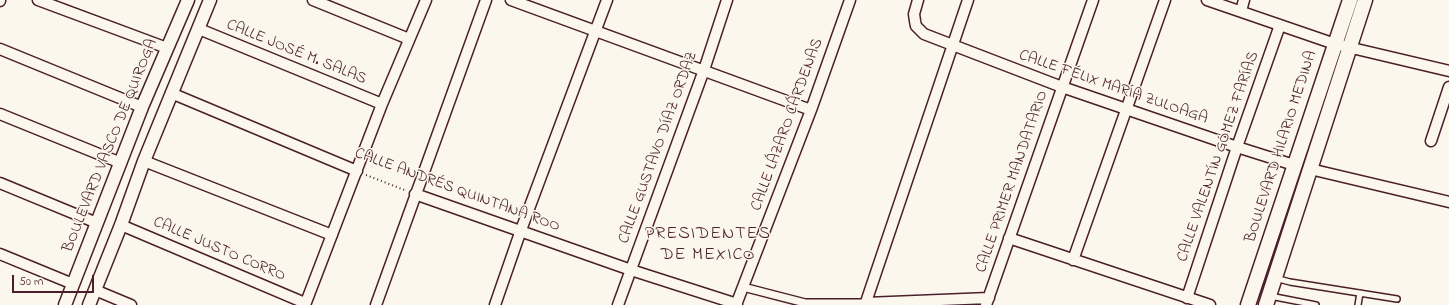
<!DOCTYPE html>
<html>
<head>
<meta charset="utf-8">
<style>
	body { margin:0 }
	#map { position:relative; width:1449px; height:305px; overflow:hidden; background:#fbf7ec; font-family:"Indie Flower",sans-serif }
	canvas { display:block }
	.scale { position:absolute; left:12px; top:275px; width:82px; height:18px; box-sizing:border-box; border:2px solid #4a1f2b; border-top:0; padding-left:5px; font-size:12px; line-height:14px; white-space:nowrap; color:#4a1f2b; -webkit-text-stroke:3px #fbf7ec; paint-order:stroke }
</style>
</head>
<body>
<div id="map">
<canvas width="1449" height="305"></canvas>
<div class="scale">50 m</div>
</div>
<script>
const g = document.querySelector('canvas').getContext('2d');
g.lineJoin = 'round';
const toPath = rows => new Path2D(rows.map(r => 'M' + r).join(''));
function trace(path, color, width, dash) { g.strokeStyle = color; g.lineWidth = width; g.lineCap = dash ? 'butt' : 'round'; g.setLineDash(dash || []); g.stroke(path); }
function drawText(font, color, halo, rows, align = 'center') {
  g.font = font + ' "Indie Flower",sans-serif'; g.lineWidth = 3; g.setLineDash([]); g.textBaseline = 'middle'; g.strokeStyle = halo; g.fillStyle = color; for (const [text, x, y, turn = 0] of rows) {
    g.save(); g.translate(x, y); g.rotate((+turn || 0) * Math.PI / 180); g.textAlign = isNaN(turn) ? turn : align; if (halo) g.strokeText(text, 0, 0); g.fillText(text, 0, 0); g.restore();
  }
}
const service = toPath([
	[1275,278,1290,282,1397,299],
	[1270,296,1316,305],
	[1358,305,1360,293]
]);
const pedestrian = toPath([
	[743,287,805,303,866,303]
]);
const minor = toPath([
	[38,0,167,48],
	[313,0,409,39],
	[511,0,811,110],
	[918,0,914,14,915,21,916,26,924,34,1062,87,1237,147,1294,165],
	[1207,0,1335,44,1449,71],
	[0,1,0,0],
	[1241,11,1244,0],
	[199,29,382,104],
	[0,49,142,107],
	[171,93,357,171],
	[0,114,121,163],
	[1431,141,1449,87],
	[144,161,332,235],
	[1310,169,1449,202],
	[0,183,97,223],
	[415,194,631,270,737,304],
	[121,225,305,303],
	[1009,238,1210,305],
	[0,254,73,284],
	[1073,260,1165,0],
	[95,290,131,305],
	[1187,298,1237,147,1280,25],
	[866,303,989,298],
	[305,305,382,104,426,0],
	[376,305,486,0],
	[495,305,521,230,607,0],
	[618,305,704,70,727,0],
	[736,305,811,110,850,0],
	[865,305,968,0],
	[986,305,1093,0]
]);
const tertiary = toPath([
	[65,305,142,107,188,0],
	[89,305,121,225,144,161,210,0]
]);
const secondary = toPath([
	[1248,305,1350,0],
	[1266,305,1365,0]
]);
trace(service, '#4a1f2b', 8);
trace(pedestrian, '#4a1f2b', 10);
trace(minor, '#4a1f2b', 13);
trace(tertiary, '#4a1f2b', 15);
trace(secondary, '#4a1f2b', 17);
trace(toPath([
	[366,175,407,191]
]), '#4a1f2b', 2, [1, 3]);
trace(service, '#fbf7ec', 5);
trace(pedestrian, '#fbf7ec', 7);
trace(minor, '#fbf7ec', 10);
trace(tertiary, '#fbf7ec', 12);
trace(secondary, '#fbf7ec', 14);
drawText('16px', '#4a1f2b', '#fbf7ec', [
	["CALLE JOSÉ M. SALAS",296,53,22],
	["CALLE FÉLIX MARÍA ZULOAGA",1113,88,19],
	["CALLE LÁZARO CÁRDENAS",788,125,-70],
	["BOULEVARD VASCO DE QUIROGA",111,146,-68],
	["BOULEVARD HILARIO MEDINA",1282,147,-72],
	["CALLE GUSTAVO DÍAZ ORDAZ",659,148,-70],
	["CALLE VALENTÍN GÓMEZ FARÍAS",1219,157,-71],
	["CALLE PRIMER MANDATARIO",1013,182,-71],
	["CALLE ANDRÉS QUINTANA ROO",457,191,20],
	["CALLE JUSTO CORRO",219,250,23]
]);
g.letterSpacing = '1px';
drawText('18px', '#4a1f2b', '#fbf7ec', [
	["PRESIDENTES",708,235],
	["DE MEXICO",708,256]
]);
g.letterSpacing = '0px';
</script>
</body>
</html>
